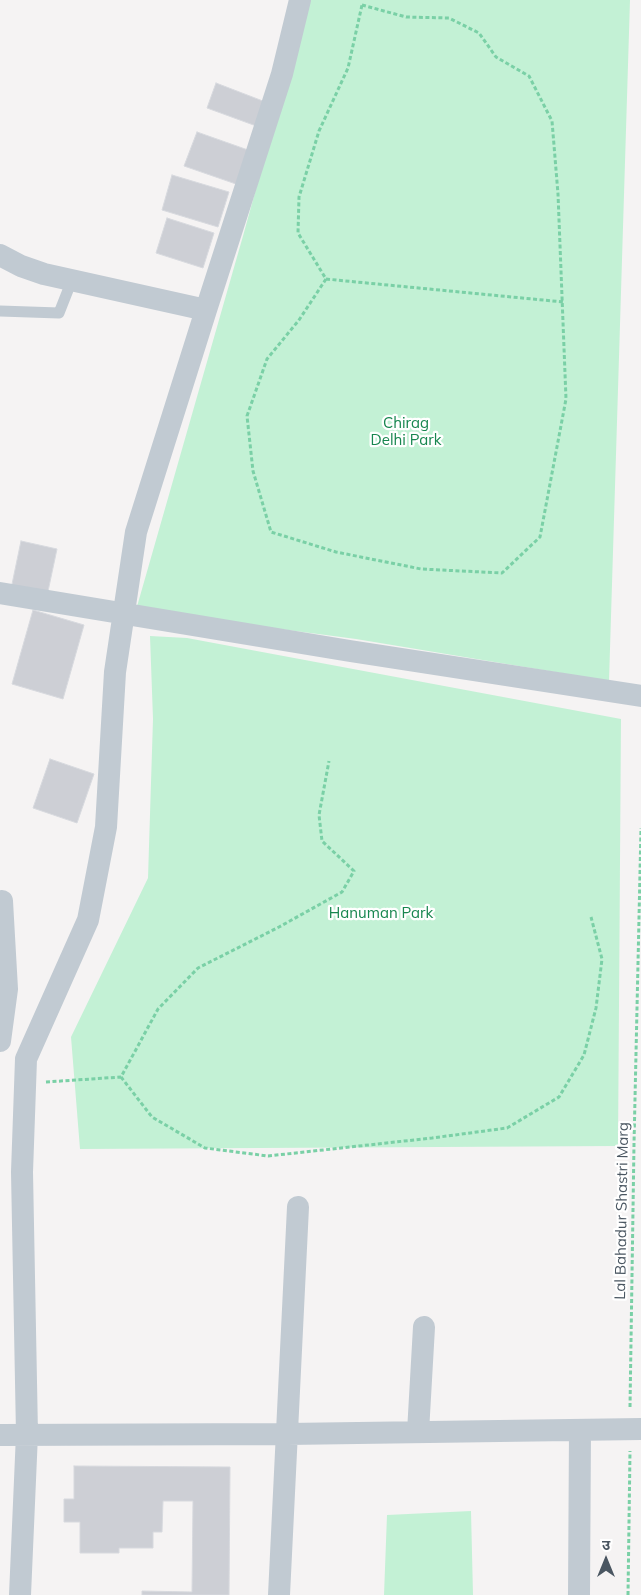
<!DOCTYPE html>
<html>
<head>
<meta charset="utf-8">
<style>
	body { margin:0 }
	#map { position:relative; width:641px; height:1595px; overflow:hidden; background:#f5f3f3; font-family:Mulish,"Noto Sans Devanagari",sans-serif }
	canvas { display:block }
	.north { position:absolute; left:581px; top:1535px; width:50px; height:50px; -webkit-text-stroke:4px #fff; paint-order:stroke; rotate:0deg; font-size:14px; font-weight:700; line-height:20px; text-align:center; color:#4a5661 }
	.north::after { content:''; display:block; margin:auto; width:18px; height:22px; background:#4a5661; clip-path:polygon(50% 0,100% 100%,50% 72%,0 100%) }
</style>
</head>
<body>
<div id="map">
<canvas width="641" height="1595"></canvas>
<div class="north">उ</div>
</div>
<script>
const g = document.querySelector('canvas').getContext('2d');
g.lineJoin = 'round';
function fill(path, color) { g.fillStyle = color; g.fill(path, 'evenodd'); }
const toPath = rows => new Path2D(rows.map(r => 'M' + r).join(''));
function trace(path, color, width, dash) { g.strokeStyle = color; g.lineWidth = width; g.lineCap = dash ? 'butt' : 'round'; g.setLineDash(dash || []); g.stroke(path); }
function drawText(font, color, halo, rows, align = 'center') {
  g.font = font + ' Mulish,sans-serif'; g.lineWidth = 4.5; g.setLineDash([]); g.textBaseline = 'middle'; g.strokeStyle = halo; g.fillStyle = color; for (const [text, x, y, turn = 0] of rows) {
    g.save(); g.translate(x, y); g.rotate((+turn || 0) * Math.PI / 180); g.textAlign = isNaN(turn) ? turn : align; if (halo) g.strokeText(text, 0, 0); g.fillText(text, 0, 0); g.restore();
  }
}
fill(toPath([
	[308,0,630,0,609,681,356,639,136,610,243,236],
	[150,636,187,638,621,719,618,1146,80,1149,71,1037,148,878,153,719],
	[471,1511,473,1595,384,1595,387,1515]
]), '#c3f1d5');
const building = toPath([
	[216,83,268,103,259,127,207,108,216,83],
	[197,132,248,150,236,184,184,166,197,132],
	[172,175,229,192,218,227,162,210,172,175],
	[167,218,214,233,203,268,156,253,167,218],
	[21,541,57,549,47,596,11,589,21,541],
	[33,610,84,625,63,699,12,684,33,610],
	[50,759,94,774,77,823,33,808,50,759],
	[74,1466,230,1467,229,1595,142,1595,142,1591,192,1592,193,1501,163,1501,162,1532,153,1532,153,1548,119,1548,119,1553,80,1553,80,1522,64,1522,64,1499,74,1499,74,1466]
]);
fill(building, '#cdcfd5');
trace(building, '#d7d9de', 1);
trace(toPath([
	[362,5,406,17,449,18,479,33,496,57,529,76,552,121,558,194,566,399,540,537,502,573,421,569,336,552,271,532,253,471,247,416,267,359,299,320,326,279,298,233,299,197,319,131,348,68,362,5],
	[326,279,563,302],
	[121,1077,152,1117,205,1148,268,1156,432,1138,507,1128,559,1097,584,1055,596,1008,602,959,591,917],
	[46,1082,121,1077,158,1009,198,968,279,927,342,892,354,871,322,841,319,815,329,761],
	[630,1407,634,1144,641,828],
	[628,1595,630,1451]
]), '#7ad0a6', 3, [4, 2.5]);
trace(toPath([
	[0,311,59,313,72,280]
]), '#c1cad2', 11);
trace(toPath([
	[0,255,21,266,44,274,206,310],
	[0,593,350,651,641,696],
	[0,1041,7,989,2,901],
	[418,1432,424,1327],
	[0,1435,287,1434,641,1429],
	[20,1595,27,1434,22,1172,26,1059,88,920,106,827,115,672,136,532,206,310,282,74,300,0],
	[279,1595,298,1207],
	[579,1595,580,1430]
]), '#c1cad2', 22);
drawText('15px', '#17864f', '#fff', [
	["Chirag",406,423],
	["Delhi Park",406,440],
	["Hanuman Park",381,913]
]);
drawText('15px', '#4a5661', '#fff', [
	["Lal Bahadur Shastri Marg",622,1211,-89]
]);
</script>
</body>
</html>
